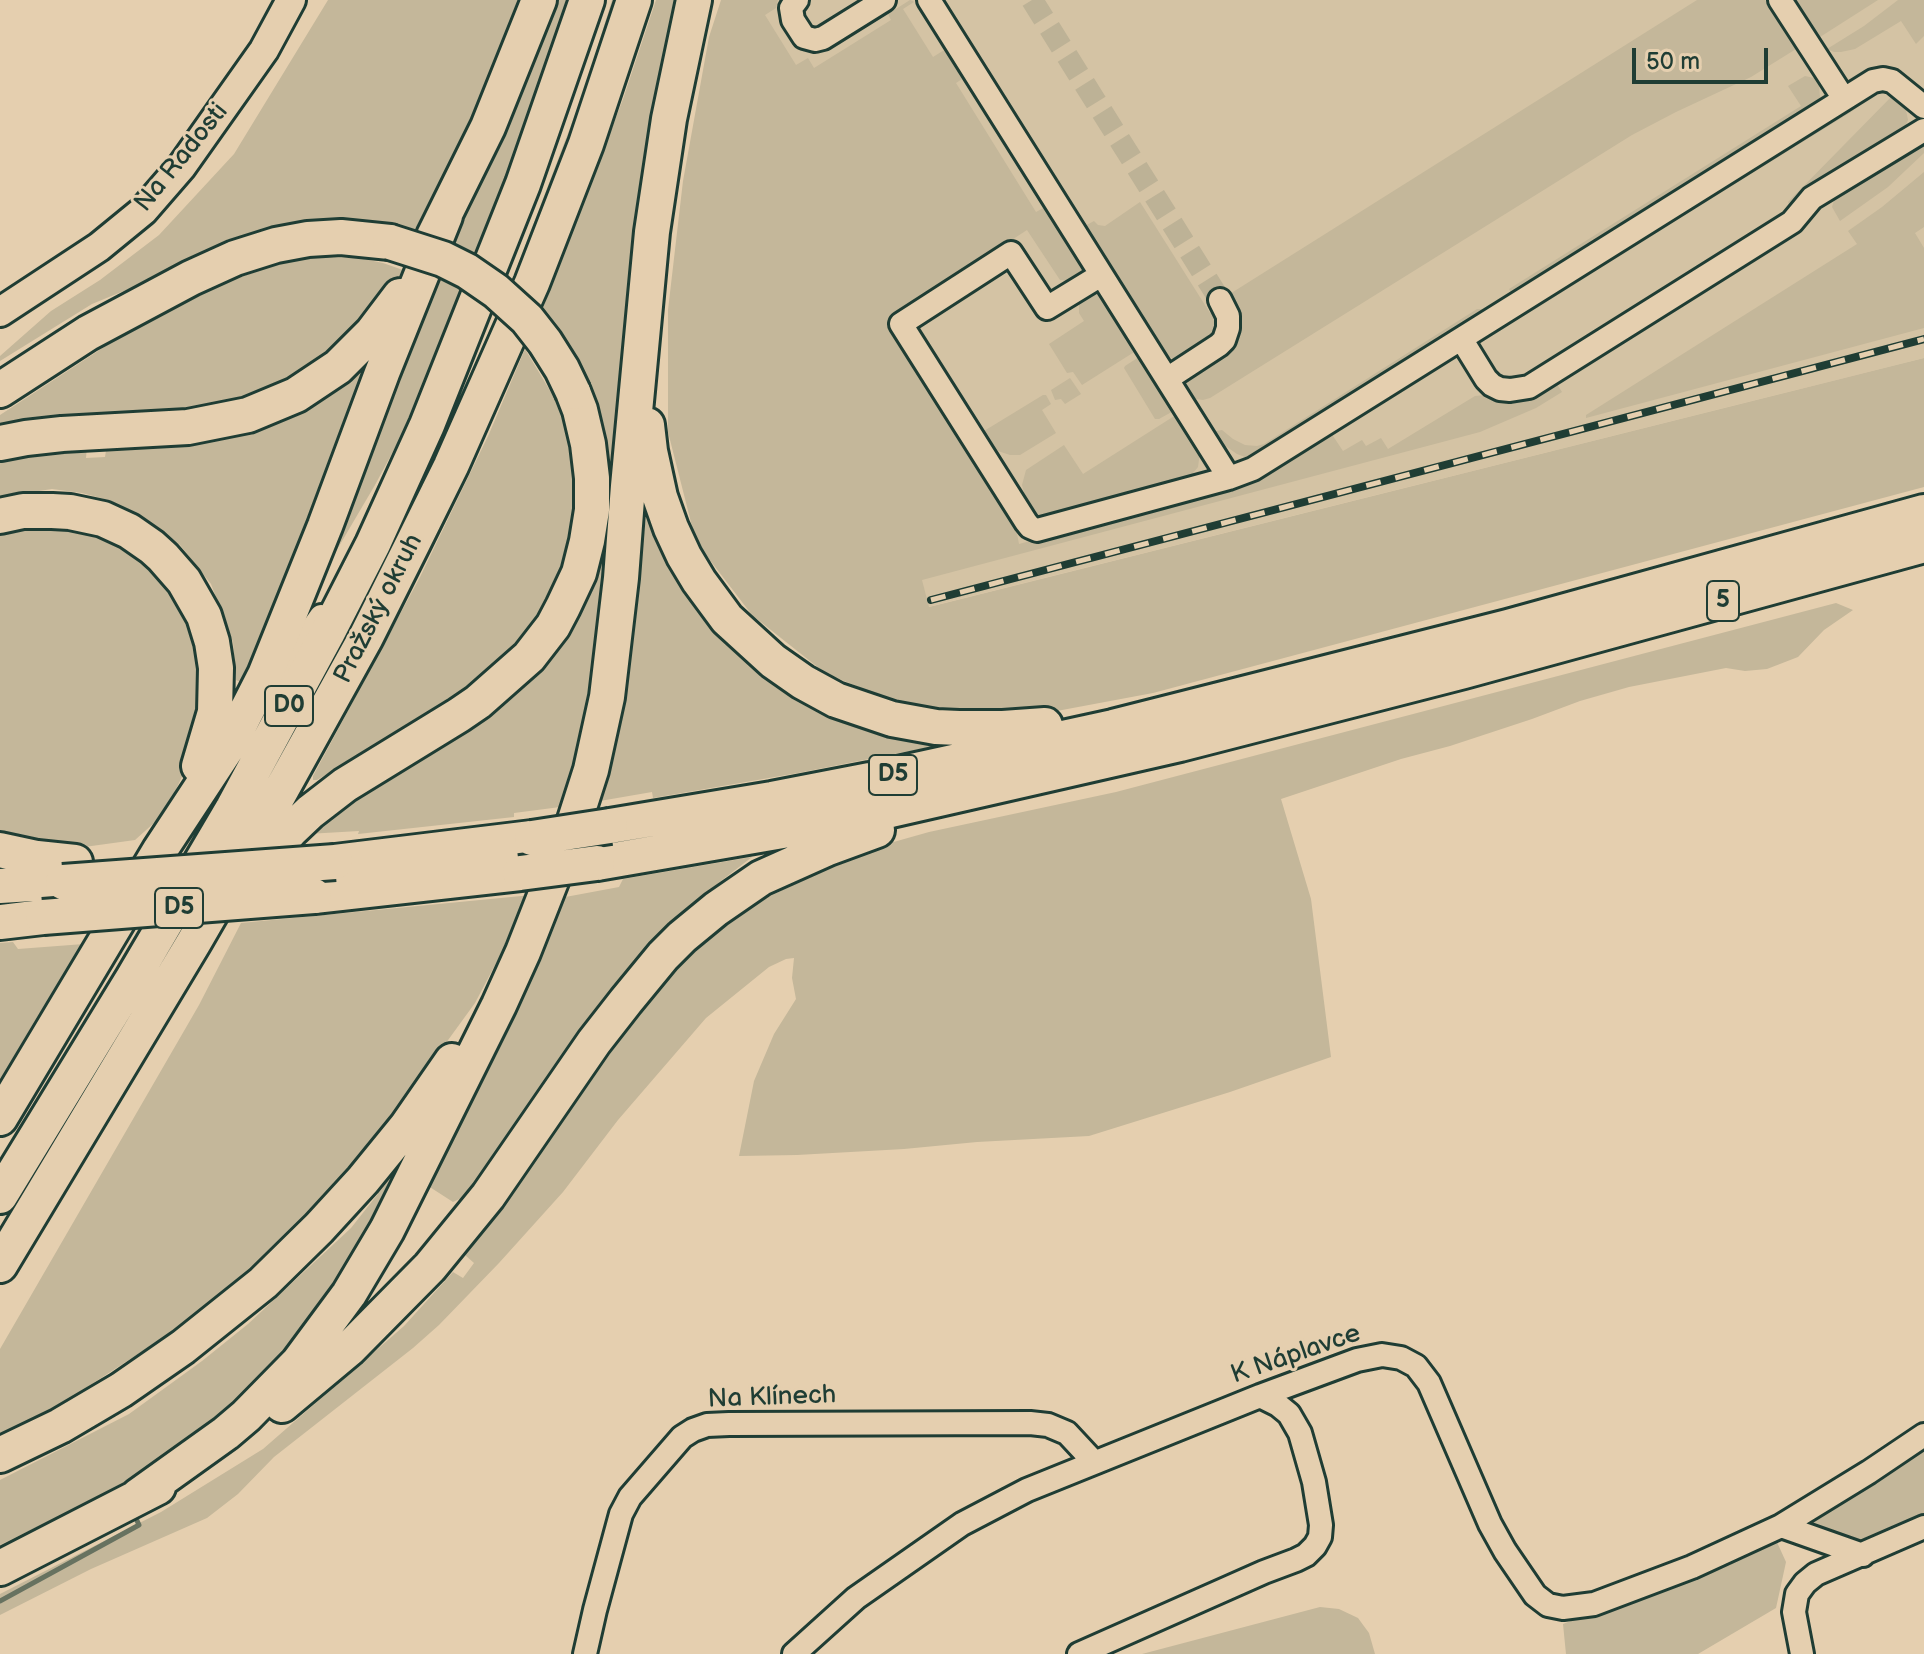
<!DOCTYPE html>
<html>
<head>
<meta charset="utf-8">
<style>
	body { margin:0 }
	#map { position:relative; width:1924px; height:1654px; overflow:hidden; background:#e5cfaf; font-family:"Balsamiq Sans",sans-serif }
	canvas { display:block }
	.scale { position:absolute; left:1632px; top:48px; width:136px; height:36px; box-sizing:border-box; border:4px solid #1f3d34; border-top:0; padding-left:10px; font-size:24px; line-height:28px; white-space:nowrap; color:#1f3d34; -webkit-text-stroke:6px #e5cfaf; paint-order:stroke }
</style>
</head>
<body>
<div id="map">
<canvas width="1924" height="1654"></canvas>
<div class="scale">50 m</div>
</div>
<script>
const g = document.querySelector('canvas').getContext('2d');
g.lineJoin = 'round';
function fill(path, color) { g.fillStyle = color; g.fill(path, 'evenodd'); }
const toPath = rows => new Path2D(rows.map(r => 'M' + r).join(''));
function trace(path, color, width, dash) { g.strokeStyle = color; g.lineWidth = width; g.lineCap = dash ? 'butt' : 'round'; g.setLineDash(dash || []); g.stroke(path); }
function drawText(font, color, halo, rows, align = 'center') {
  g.font = font + ' "Balsamiq Sans",sans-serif'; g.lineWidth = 6; g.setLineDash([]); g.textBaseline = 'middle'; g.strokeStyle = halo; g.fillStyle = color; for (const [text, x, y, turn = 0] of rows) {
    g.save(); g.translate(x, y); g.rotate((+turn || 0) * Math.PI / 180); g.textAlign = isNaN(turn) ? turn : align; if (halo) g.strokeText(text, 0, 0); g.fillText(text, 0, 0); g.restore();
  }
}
fill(toPath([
	[760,0,1924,0,1924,358,928,607]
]), '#d4c3a4');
fill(toPath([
	[328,0,524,0,510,44,424,232,387,225,378,227,274,228,217,247,165,274,92,304,0,361,0,356,51,311,100,280,159,235,234,154],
	[551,0,573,0,510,183,411,418,375,485,325,570,379,398],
	[612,0,620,0,518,286,430,483,268,787,263,782,422,480,511,283,584,91],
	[656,0,683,0,614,589,568,806,514,813,514,817,358,834,359,831,307,834,527,673,601,496,540,316,623,99],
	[721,0,778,0,776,8,765,15,796,65,808,58,814,68,891,20,888,14,910,0,913,1,914,2,903,9,933,57,949,47,954,55,949,58,962,79,956,83,1036,212,1049,205,1084,267,1082,274,1071,281,1060,280,1027,230,887,321,1015,523,1019,544,1254,481,1331,433,1343,451,1362,440,1366,446,1381,438,1388,449,1475,396,1485,395,1507,400,1520,400,1530,397,1555,381,1562,392,1536,408,1480,432,922,580,929,607,1924,358,1924,487,1153,693,1030,716,914,710,825,673,752,615,696,542,668,432,668,310,683,181,709,37],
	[1697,0,1765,0,1796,49,1751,77,1676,112,1632,135,1210,398,1203,400,1196,399,1186,391,1185,378,1225,348,1225,297],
	[1793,0,1878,0,1820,37,1818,34,1816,36],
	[1898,0,1924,0,1924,36,1916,44,1901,21,1855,49,1841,52,1834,52,1827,49,1864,26],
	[1805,76,1814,78,1819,85,1820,97,1818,104,1513,296,1509,289,1801,106,1788,86],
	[1880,89,1851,112,1532,309,1531,307],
	[1895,93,1906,110,1908,120,1903,132,1894,142,1790,207,1788,202],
	[1924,137,1924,153,1888,187,1840,221,1832,207,1837,191],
	[1924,172,1924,227,1915,233,1924,248,1924,328,1586,418,1586,415,1857,244,1848,231,1882,207],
	[1140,202,1210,313,1219,309,1222,331,1182,360,1174,359,1163,354,1083,227,1094,221,1098,225,1105,226],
	[320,257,359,258,383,263,403,270,380,307,327,364,227,410,0,433,0,415,118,338,224,283,283,262],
	[1093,292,1103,294,1139,349,1082,385,1073,372,1067,373,1049,344,1084,321,1079,313,1079,304,1080,301],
	[1477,309,1482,309,1485,312,1258,457,1245,457,1237,454,1217,440,1214,434,1216,431,1222,430,1233,439,1245,445,1257,446,1264,444],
	[525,349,555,399,557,399,566,427,572,457,574,478,572,520,562,564,553,587,542,608,528,628,511,648,491,667,456,694,322,777,317,780,313,780,313,776,420,577,489,434],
	[1142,355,1177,409,1159,419,1155,419,1124,368,1125,366],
	[369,356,374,359,244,684,236,680,233,642,211,584,180,545,137,514,108,500,82,493,52,489,0,497,0,456,87,446,86,458,105,457,107,444,175,441],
	[1070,378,1081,394,1065,404,1061,399,1055,400,1051,390],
	[1043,395,1046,395,1051,404,1042,410,1056,433,1020,455,1010,455,998,451,984,431],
	[1179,413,1200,452,1198,467,1189,478,1042,519,1037,515,1025,496,1022,485,1026,470,1064,445,1083,474],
	[647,510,661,547,679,581,697,607,739,655,768,679,805,703,853,725,894,737,940,745,798,773,653,798,652,792,594,802,623,693],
	[0,524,93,524,167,572,207,652,193,754,164,814,135,840,77,848,0,838],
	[1836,603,1853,610,1824,630,1798,657,1767,669,1745,671,1726,668,1629,687,1580,701,1532,719,1450,746,1401,759,1281,799,1311,899,1331,1057,1230,1092,1089,1136,977,1142,904,1149,797,1155,739,1156,754,1081,774,1034,796,999,792,978,794,958,786,959,769,967,706,1018,618,1120,563,1192,499,1263,439,1325,413,1348,274,1457,238,1494,207,1518,91,1569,0,1615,0,1594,161,1512,263,1449,404,1326,453,1272,463,1278,474,1263,465,1255,501,1210,633,1021,677,969,708,940,738,916,764,899,835,865,883,845,929,832,1116,792],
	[752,857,699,898,648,947,585,1025,466,1196,453,1202,422,1182,560,898,619,887,623,879],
	[532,895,475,1003,358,1164,297,1228,204,1311,58,1406,0,1440,0,1349,199,1005,241,923],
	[13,942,18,949,84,944,34,1022,0,1081,0,943],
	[396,1171,352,1259,316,1319,257,1394,148,1473,0,1545,0,1480,129,1414,202,1361,248,1324,351,1228],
	[1924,1443,1924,1518,1861,1543,1800,1524],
	[1776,1540,1786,1562,1776,1608,1698,1654,1566,1654,1563,1624],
	[1320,1607,1339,1609,1358,1618,1369,1633,1375,1654,1142,1654]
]), '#c4b79a');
trace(toPath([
	[0,1601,139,1525,134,1514]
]), '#677260', 5);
trace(toPath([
	[1032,0,1220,300]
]), '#bdb296', 22, [22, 11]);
const minor = toPath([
	[797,0,791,8,793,20,804,37,815,40,823,38,884,0],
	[929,0,1229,478],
	[1780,0,1844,99],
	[1101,275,1047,308,1011,253,901,324,1026,522,1030,527,1037,530,1229,478,1253,469,1873,81,1883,79,1892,81,1924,107],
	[1462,340,1486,379,1492,385,1500,389,1510,390,1529,387,1792,222,1812,198,1924,130],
	[1167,379,1219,345,1224,340,1228,328,1228,316,1220,300],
	[271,686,321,616],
	[1781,1526,1869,1472,1924,1435],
	[585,1654,595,1610,621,1514,630,1497,682,1437,693,1430,707,1425,729,1424,1030,1423,1048,1425,1067,1433,1094,1462],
	[794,1654,856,1598,962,1524,1027,1490,1260,1396,1357,1360,1382,1355,1401,1358,1416,1366,1429,1383,1490,1524,1505,1551,1535,1595,1548,1605,1563,1608,1594,1604,1692,1567,1781,1526,1863,1555],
	[1079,1654,1264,1572,1296,1560,1306,1555,1315,1546,1320,1537,1321,1525,1314,1482,1300,1433,1289,1414,1278,1405,1260,1396],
	[1802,1654,1794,1612,1797,1594,1805,1583,1816,1574,1924,1527]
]);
const major = toPath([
	[0,312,99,247,143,211,182,166,264,50,291,0]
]);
const highway = toPath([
	[434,236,488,127,539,0],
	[0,390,88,333,191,278,235,258,276,245,308,239,341,237,390,242],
	[647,425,650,451,660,497,671,528,684,556,699,581,727,619,773,661,803,682,836,700,892,719,936,727,959,728,1003,728,1045,725],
	[0,443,26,438,62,434,188,427,248,415,296,395,338,367,372,333,400,296],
	[0,516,23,511,52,511,70,512,103,519,129,531,152,547,163,557,184,581,204,616,212,642,216,668,215,712,199,766],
	[610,826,772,799,870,780,1113,727,1508,627,1924,512],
	[0,850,37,858,75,862],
	[335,862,532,838],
	[597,863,794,829,891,810,1180,744,1464,671,1924,545],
	[249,878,290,831,310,812,345,785,459,715,478,702,529,657,553,626,563,607,579,573,587,541,592,510,592,478,588,444,580,410,573,392],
	[0,886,63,882],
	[314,896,520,873],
	[0,922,43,917],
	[0,1118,160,850,229,745,265,675,325,526,382,373,445,216],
	[0,1196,133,978,233,808,327,634,373,544,427,425,523,184,587,0],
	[0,1265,194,942,268,814,366,637,413,543,451,466,532,283,586,144,634,0],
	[282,1405,349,1349,430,1267,488,1196,594,1042,626,1001,663,956,682,937,716,909,761,878,828,848,877,830],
	[0,1455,60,1426,121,1390,183,1347,263,1283,319,1228,363,1180,407,1126,452,1061],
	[138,1496,226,1433,246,1416,298,1363,349,1294,387,1230,499,1005,523,952,575,820,591,770,607,697,621,578,628,486,652,232,669,119,694,0],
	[0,1568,158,1487]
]);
trace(minor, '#1f3d34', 28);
trace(major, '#1f3d34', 34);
trace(highway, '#1f3d34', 40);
trace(minor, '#e5cfaf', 22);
trace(major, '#e5cfaf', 28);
trace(highway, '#e5cfaf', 34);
const rail = toPath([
	[931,600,1924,339]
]);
trace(rail, '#1f3d34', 8);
trace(rail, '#e5cfaf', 5, [15]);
const highwayBridge = toPath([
	[390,242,443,259,467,271,496,291,527,319,545,342,562,369,573,392],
	[532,838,610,826],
	[520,873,597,863],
	[63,882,335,862],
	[43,917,314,896]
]);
trace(highwayBridge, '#1f3d34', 40, []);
trace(highwayBridge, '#e5cfaf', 34);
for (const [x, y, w] of [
	[1723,601,32],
	[289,706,48],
	[893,775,48],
	[179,908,48]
]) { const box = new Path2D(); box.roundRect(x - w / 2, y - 20, w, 40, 6); g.fillStyle = '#e5cfaf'; g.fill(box); trace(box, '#1f3d34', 2); }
drawText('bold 24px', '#1f3d34', null, [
	["5",1723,601],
	["D0",289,706],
	["D5",893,775],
	["D5",179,908]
]);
drawText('26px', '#1f3d34', '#e5cfaf', [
	["Na Radosti",182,158,-51],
	["Pražský okruh",379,609,-63],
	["K Náplavce",1296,1355,-19],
	["Na Klínech",772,1398,-2]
]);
</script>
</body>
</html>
